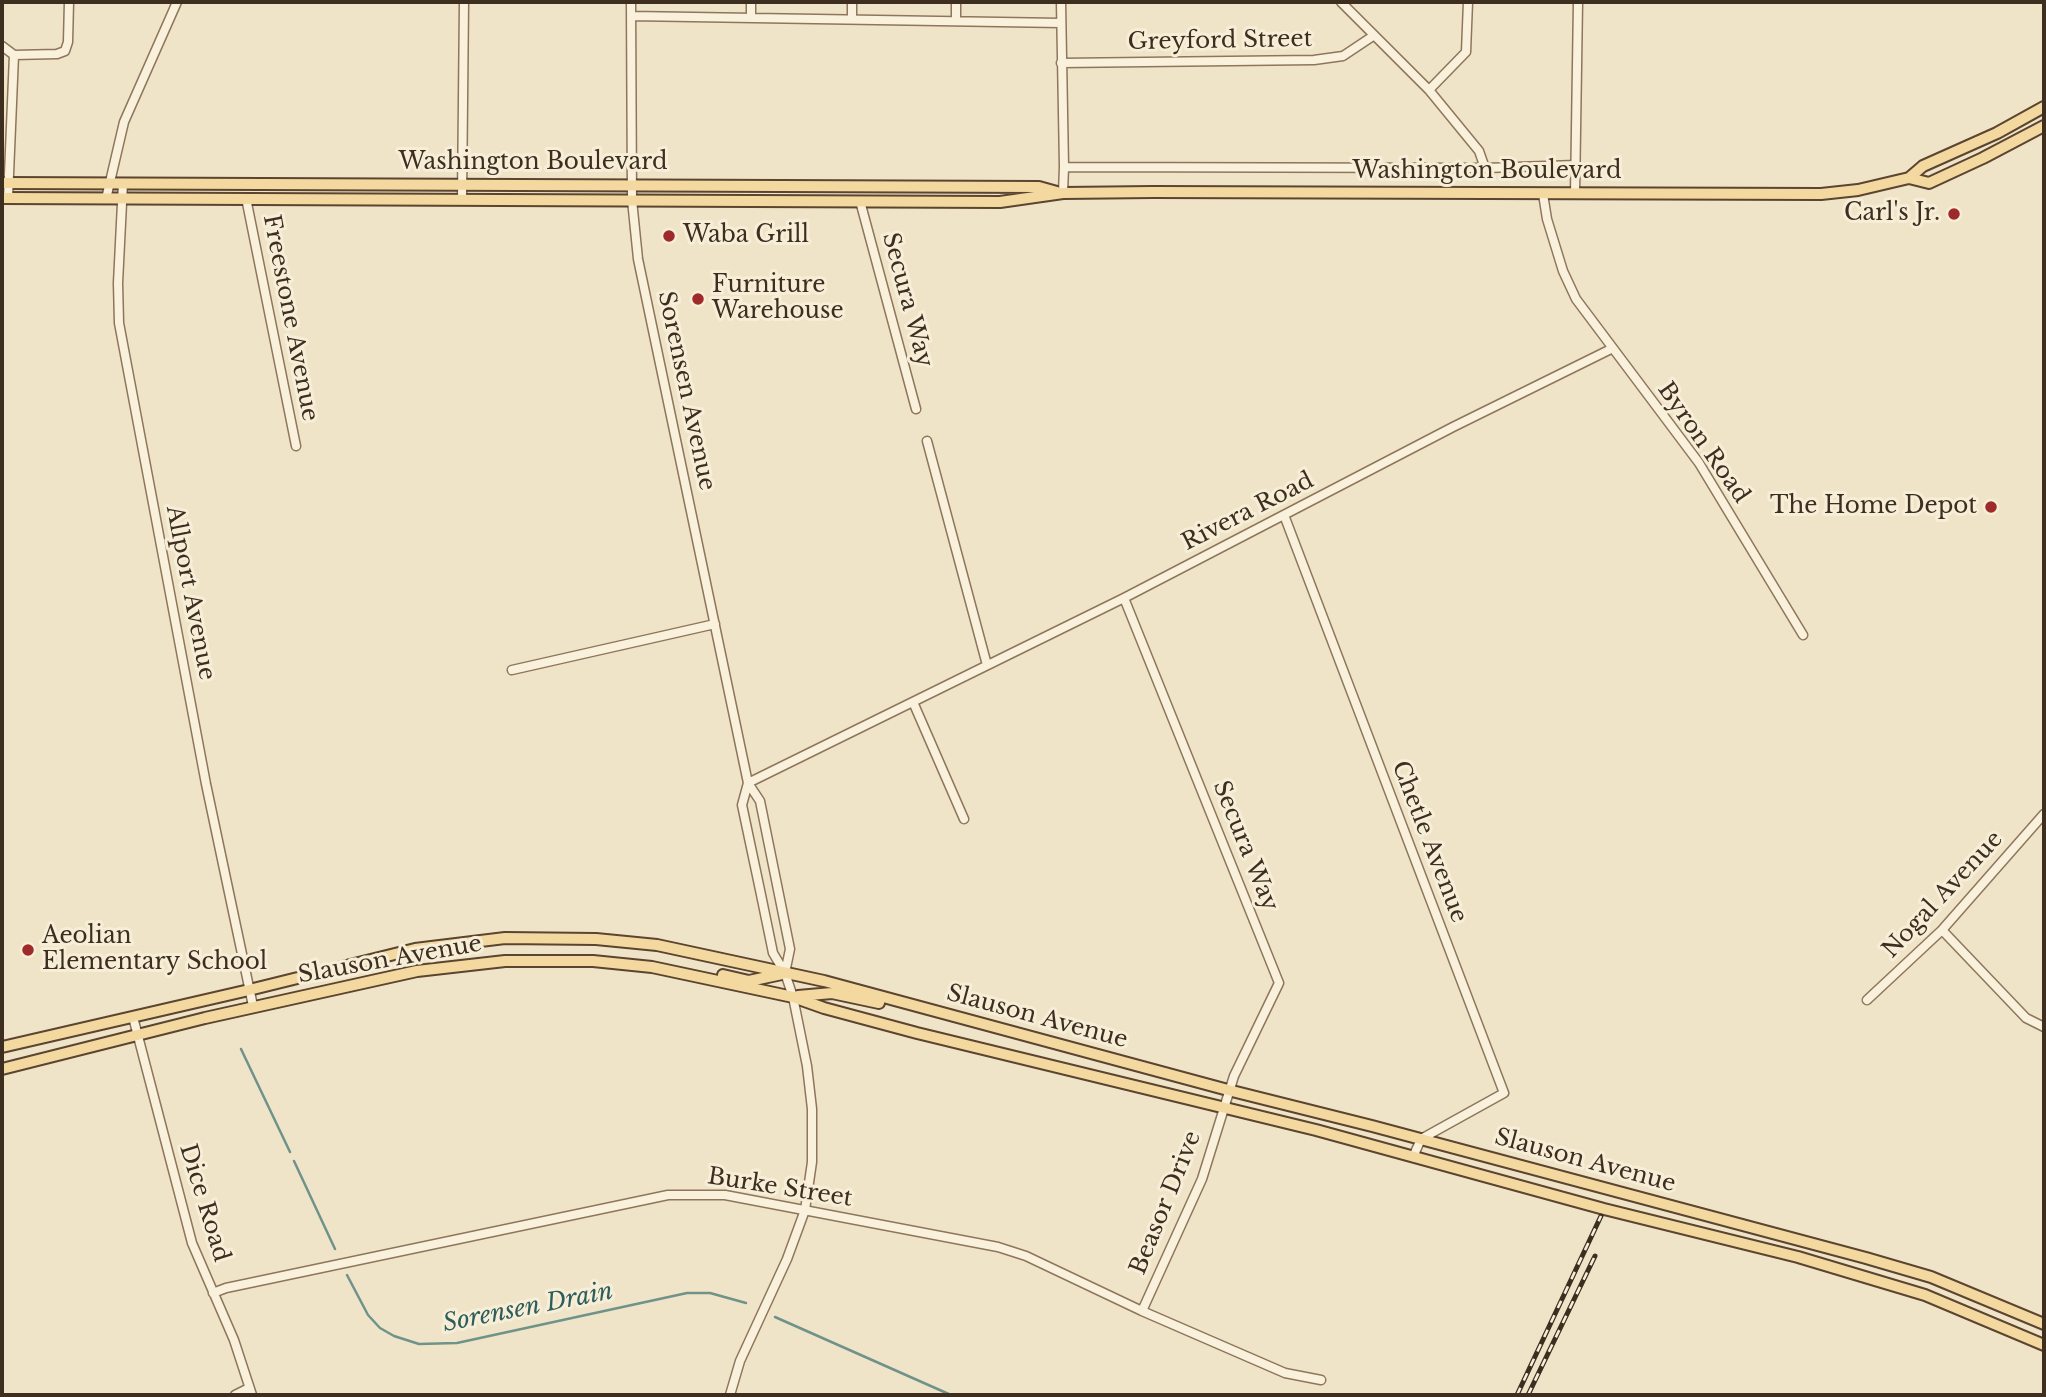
<!DOCTYPE html>
<html>
<head>
<meta charset="utf-8">
<style>
	body { margin:0 }
	#map { position:relative; width:2046px; height:1397px; overflow:hidden; background:#f0e4c8; font-family:"Libre Baskerville",serif }
	canvas { display:block }
	.frame { position:absolute; inset:0; border:4px solid #3d2e20; pointer-events:none }
</style>
</head>
<body>
<div id="map">
<canvas width="2046" height="1397"></canvas>
<div class="frame"></div>
</div>
<script>
const g = document.querySelector('canvas').getContext('2d');
g.lineJoin = 'round';
const toPath = rows => new Path2D(rows.map(r => 'M' + r).join(''));
function trace(path, color, width, dash) { g.strokeStyle = color; g.lineWidth = width; g.lineCap = dash ? 'butt' : 'round'; g.setLineDash(dash || []); g.stroke(path); }
function drawText(font, color, halo, rows, align = 'center') {
  g.font = font + ' "Libre Baskerville",serif'; g.lineWidth = 6; g.setLineDash([]); g.textBaseline = 'middle'; g.strokeStyle = halo; g.fillStyle = color; for (const [text, x, y, turn = 0] of rows) {
    g.save(); g.translate(x, y); g.rotate((+turn || 0) * Math.PI / 180); g.textAlign = isNaN(turn) ? turn : align; if (halo) g.strokeText(text, 0, 0); g.fillText(text, 0, 0); g.restore();
  }
}
trace(toPath([
	[241,1049,290,1152],
	[294,1161,335,1249],
	[347,1275,368,1315,380,1328,394,1336,419,1344,457,1343,687,1293,710,1293,746,1303],
	[775,1317,951,1395]
]), '#6f938a', 2.5);
const minor = toPath([
	[631,2,632,200,638,259,748,783,760,801,790,949,785,973],
	[751,2,751,18],
	[1061,2,1064,167,1063,193],
	[1341,2,1429,90,1479,151,1485,168],
	[631,16,1061,23],
	[852,19,852,2],
	[956,21,956,2],
	[2,46,14,55],
	[1061,63,1314,60,1343,56,1373,36],
	[1429,90,1466,52,1468,2],
	[1064,167,1485,168,1576,165],
	[123,183,118,283,119,323,206,784,253,1006],
	[1543,194,1547,219,1563,271,1576,299,1699,463,1803,635],
	[1575,194,1578,2],
	[8,198,14,55,57,54,65,51,68,42,69,2],
	[246,198,296,446],
	[106,199,124,122,177,2],
	[462,199,464,2],
	[860,201,916,409],
	[927,441,987,665],
	[1284,515,1504,1093,1421,1139,1413,1157],
	[1124,598,1279,983,1234,1076,1202,1179,1142,1311],
	[512,670,715,624],
	[913,702,964,819],
	[748,783,1124,598,1453,427,1611,349],
	[1942,930,2026,1018,2044,1027],
	[1867,1000,1942,930,2044,814],
	[133,1017,192,1243,234,1340,252,1395],
	[213,1293,226,1288,668,1195,725,1195,998,1247,1026,1256,1142,1311,1285,1373,1321,1380],
	[235,1395,249,1388],
	[730,1395,740,1361,787,1259,805,1210,812,1162,812,1109,807,1066,793,997,785,973,773,953,760,890,742,805,748,783]
]);
const major = toPath([
	[1909,178,1923,166,1997,133,2044,107],
	[2,183,1039,187,1057,192],
	[2,198,1000,202,1063,193,1153,192,1821,194,1858,190,1909,178,1929,183,1983,158,2044,126],
	[723,975,749,981,782,974],
	[798,996,832,993,879,1003],
	[2,1047,249,990,415,949,505,938,596,939,657,945,824,981,1228,1090,1372,1126,1866,1258,1931,1277,2044,1324],
	[2,1069,205,1018,417,971,505,961,593,961,652,967,793,997,824,1008,917,1033,1316,1130,1604,1209,1798,1257,1925,1295,2044,1345]
]);
trace(minor, '#8d765c', 11);
trace(major, '#5b4430', 14);
trace(minor, '#faf1dc', 8);
trace(major, '#f3d9a0', 10);
const rail = toPath([
	[1517,1395,1601,1216],
	[1528,1395,1595,1256]
]);
trace(rail, '#3d2e20', 5);
trace(rail, '#f7eed8', 2.5, [8]);
for (const [x, y, r, color] of [
	[1954,214,7,"#9e2a2b"],
	[669,236,7,"#9e2a2b"],
	[698,299,7,"#9e2a2b"],
	[1991,507,7,"#9e2a2b"],
	[28,950,7,"#9e2a2b"]
]) { const dot = new Path2D(); dot.arc(x, y, r, 0, 2 * Math.PI); g.fillStyle = color; g.fill(dot); trace(dot, '#f7eed8', 2.5); }
drawText('23px', '#3d2e20', '#f7eed8', [
	["Greyford Street",1220,41,-1],
	["Washington Boulevard",533,163],
	["Washington Boulevard",1487,172],
	["Secura Way",907,300,75],
	["Freestone Avenue",290,318,79],
	["Sorensen Avenue",686,391,78],
	["Byron Road",1703,443,55],
	["Rivera Road",1248,512,-27],
	["Allport Avenue",190,593,79],
	["Chetle Avenue",1429,842,69],
	["Secura Way",1245,846,68],
	["Nogal Avenue",1943,895,-47],
	["Slauson Avenue",390,960,-10],
	["Slauson Avenue",1037,1017,15],
	["Slauson Avenue",1585,1161,15],
	["Burke Street",780,1188,9],
	["Dice Road",204,1203,73],
	["Beasor Drive",1166,1203,-68]
]);
drawText('23px', '#3d2e20', '#f7eed8', [
	["Carl's Jr.",1940,214,"right"],
	["Waba Grill",683,236],
	["Furniture",712,286],
	["Warehouse",712,312],
	["The Home Depot",1977,507,"right"],
	["Aeolian",42,937],
	["Elementary School",42,963]
], 'left');
drawText('italic 24px', '#2f5d5a', '#f7eed8', [
	["Sorensen Drain",528,1308,-11]
]);
</script>
</body>
</html>
